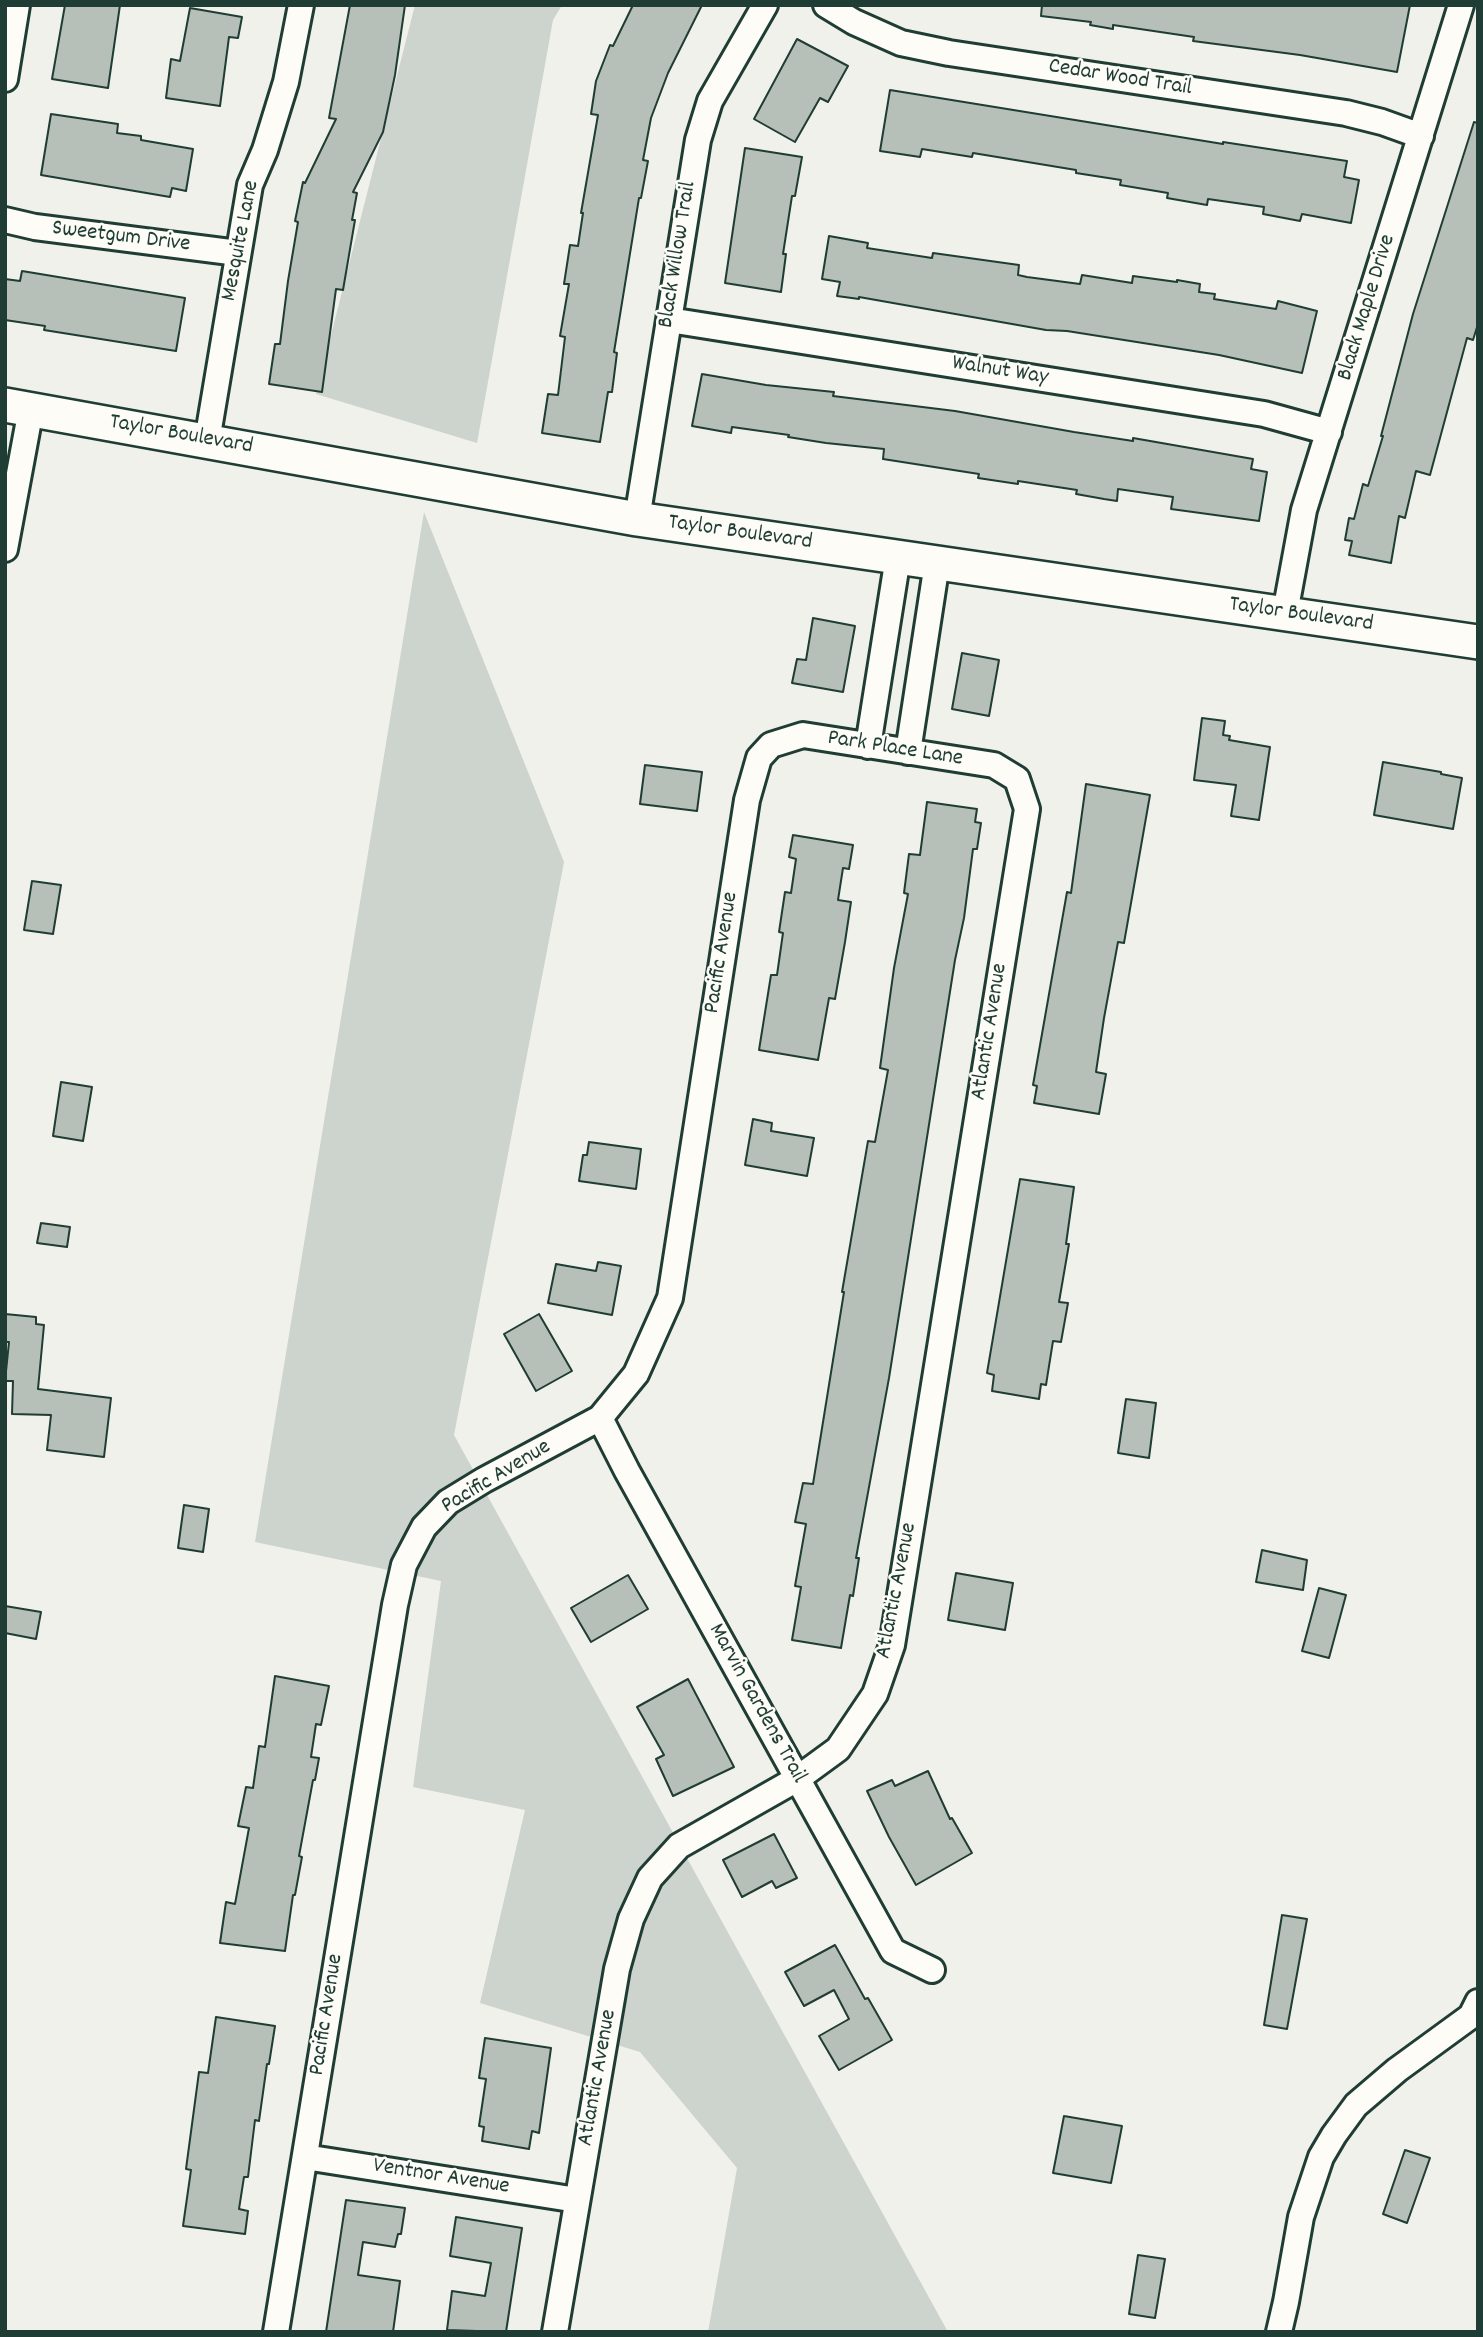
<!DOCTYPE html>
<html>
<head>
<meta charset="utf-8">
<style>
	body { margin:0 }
	#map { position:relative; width:1483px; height:2337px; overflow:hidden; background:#f0f1eb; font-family:Dekko,sans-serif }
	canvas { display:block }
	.frame { position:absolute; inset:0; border:7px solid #1f3d34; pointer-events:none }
</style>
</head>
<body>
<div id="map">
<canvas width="1483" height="2337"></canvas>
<div class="frame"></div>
</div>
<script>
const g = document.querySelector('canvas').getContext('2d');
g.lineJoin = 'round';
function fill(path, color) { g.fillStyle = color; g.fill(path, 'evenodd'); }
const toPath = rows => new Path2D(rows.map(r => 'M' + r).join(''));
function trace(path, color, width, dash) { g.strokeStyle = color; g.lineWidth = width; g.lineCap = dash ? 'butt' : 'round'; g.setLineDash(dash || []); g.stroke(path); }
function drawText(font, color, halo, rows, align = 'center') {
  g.font = font + ' Dekko,sans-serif'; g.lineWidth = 5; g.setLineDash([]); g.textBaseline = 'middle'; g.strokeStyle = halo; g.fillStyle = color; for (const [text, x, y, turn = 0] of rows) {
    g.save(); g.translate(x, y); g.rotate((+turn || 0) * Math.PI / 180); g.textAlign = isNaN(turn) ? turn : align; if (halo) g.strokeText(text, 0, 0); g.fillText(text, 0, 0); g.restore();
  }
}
fill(toPath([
	[415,5,562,5,553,20,477,443,316,394],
	[424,512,564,862,454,1435,948,2332,708,2332,737,2168,640,2052,480,2003,525,1810,413,1787,441,1581,255,1542]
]), '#cdd3cd');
const building = toPath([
	[65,5,120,5,108,88,52,79,65,5],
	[350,5,405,5,395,75,383,132,353,192,357,193,352,220,355,220,343,290,336,289,322,392,269,384,275,344,280,344,288,281,298,222,295,221,303,182,305,183,336,119,329,118,350,5],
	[633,5,702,5,668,73,651,118,643,160,648,161,641,198,639,198,614,352,617,353,612,392,608,392,600,442,542,433,548,394,558,395,565,337,560,336,569,284,564,284,570,245,578,246,583,213,581,213,598,115,591,114,596,81,610,45,613,46,633,5],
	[1042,5,1410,5,1397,72,1300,55,1193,41,1194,37,1113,25,1113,29,1090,25,1091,22,1041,16,1042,5],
	[190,8,242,17,238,38,229,37,220,106,166,98,171,59,180,61,190,8],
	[797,39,848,66,828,102,820,98,795,142,754,119,797,39],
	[890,90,1223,144,1223,142,1347,161,1344,177,1359,180,1351,223,1302,214,1300,221,1263,214,1264,207,1208,199,1207,205,1167,198,1168,193,1120,185,1121,180,1076,173,1076,170,973,153,972,157,922,149,920,157,880,151,890,90],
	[51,114,118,124,117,133,141,136,141,140,193,149,186,191,172,188,170,197,41,175,51,114],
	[1474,122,1478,123,1478,324,1473,340,1467,338,1430,475,1416,471,1405,518,1399,516,1391,563,1349,555,1352,541,1345,540,1349,518,1354,519,1363,484,1368,486,1383,436,1381,436,1413,314,1474,122],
	[745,148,802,157,795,196,792,196,783,254,786,254,781,292,725,283,745,148],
	[829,236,868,243,867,248,932,258,933,253,1019,265,1018,275,1027,277,1080,284,1082,275,1132,283,1133,276,1177,282,1177,280,1200,284,1199,292,1215,294,1214,299,1276,309,1278,301,1317,311,1302,373,1219,355,1067,331,1046,330,859,297,859,299,837,296,840,282,822,279,829,236],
	[22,271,185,298,176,351,44,330,45,326,5,320,5,279,20,281,22,271],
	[702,374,766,385,834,392,833,396,955,411,1074,432,1133,441,1133,438,1253,459,1251,469,1267,472,1259,521,1171,509,1173,497,1118,489,1117,501,1104,499,1076,494,1077,490,1018,481,1018,484,978,478,979,474,883,459,884,449,826,443,788,437,789,435,732,427,731,433,692,426,702,374],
	[813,618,855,626,843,692,792,683,797,659,806,660,813,618],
	[962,653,999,660,989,716,952,709,962,653],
	[1202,718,1225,721,1223,735,1230,736,1229,740,1270,747,1259,820,1231,816,1236,785,1194,780,1202,718],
	[1383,762,1441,772,1441,774,1462,778,1453,829,1374,815,1383,762],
	[645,765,702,772,697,811,640,804,645,765],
	[1086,784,1150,795,1124,943,1118,942,1104,1018,1096,1072,1106,1074,1099,1114,1034,1103,1037,1086,1033,1085,1067,892,1071,893,1086,784],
	[927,802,977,809,975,822,981,823,977,849,973,849,964,918,955,960,889,1378,856,1558,859,1558,853,1596,850,1595,841,1648,792,1640,801,1587,795,1586,806,1524,795,1522,803,1483,813,1484,844,1292,842,1292,868,1141,875,1142,888,1070,880,1068,894,968,908,894,904,893,909,854,920,855,927,802],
	[793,835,853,845,849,869,843,868,838,900,851,902,845,942,835,999,829,998,818,1060,759,1050,771,975,777,975,783,933,779,932,785,892,791,893,796,859,789,857,793,835],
	[32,881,61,885,53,934,24,930,32,881],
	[61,1082,92,1087,83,1141,53,1136,61,1082],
	[753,1119,772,1123,771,1131,814,1138,807,1176,745,1165,753,1119],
	[589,1142,641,1149,636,1189,579,1181,583,1155,587,1155,589,1142],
	[1020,1179,1074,1187,1066,1244,1069,1244,1059,1302,1068,1303,1061,1342,1053,1341,1046,1385,1041,1384,1039,1399,992,1391,994,1375,987,1373,1020,1179],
	[41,1223,70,1227,67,1247,37,1243,41,1223],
	[598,1262,621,1266,612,1315,548,1303,556,1264,596,1271,598,1262],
	[5,1314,36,1317,36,1324,44,1325,38,1389,111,1398,104,1457,47,1450,51,1415,12,1414,13,1381,5,1381,9,1342,5,1342,5,1314],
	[539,1314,572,1371,536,1391,504,1334,539,1314],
	[1126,1399,1156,1403,1149,1458,1118,1453,1126,1399],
	[184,1505,209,1509,203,1552,178,1548,184,1505],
	[1262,1550,1307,1560,1303,1590,1256,1582,1262,1550],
	[956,1573,1013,1583,1005,1630,948,1620,956,1573],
	[628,1575,648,1609,591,1642,571,1608,628,1575],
	[1319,1588,1346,1595,1329,1658,1302,1651,1319,1588],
	[5,1606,41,1612,36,1639,5,1633,5,1606],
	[275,1676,329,1686,321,1725,316,1724,311,1757,319,1758,315,1780,313,1780,299,1856,302,1857,295,1895,293,1895,285,1951,220,1943,226,1902,235,1904,249,1828,238,1826,246,1787,253,1788,259,1746,265,1747,275,1676],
	[688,1679,734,1767,673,1796,656,1759,664,1755,637,1707,688,1679],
	[928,1771,950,1819,952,1818,972,1853,916,1885,889,1837,867,1791,892,1780,895,1786,928,1771],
	[774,1834,797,1878,776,1888,772,1881,742,1897,723,1860,774,1834],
	[1282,1915,1307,1919,1287,2029,1264,2025,1282,1915],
	[835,1945,865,1999,868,1998,892,2040,839,2070,819,2036,849,2019,834,1990,804,2006,785,1972,835,1945],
	[216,2017,275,2026,269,2064,267,2064,259,2121,255,2120,248,2177,244,2177,239,2209,248,2211,245,2234,183,2226,191,2170,186,2169,199,2072,208,2073,216,2017],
	[485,2038,551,2048,539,2133,532,2131,529,2149,482,2141,484,2127,479,2126,486,2079,479,2078,485,2038],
	[1064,2116,1122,2126,1111,2183,1053,2173,1064,2116],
	[1405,2150,1430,2158,1407,2223,1383,2214,1405,2150],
	[346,2200,405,2208,401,2234,398,2234,395,2247,363,2242,358,2275,400,2281,393,2332,326,2332,346,2200],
	[456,2217,522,2228,506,2332,447,2330,452,2291,485,2296,491,2263,450,2256,456,2217],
	[1138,2255,1165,2259,1155,2318,1129,2314,1138,2255]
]);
fill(building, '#b6bfb8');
trace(building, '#1f3d34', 2);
const street = toPath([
	[826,5,854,22,901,43,949,53,1346,113,1382,122,1421,136],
	[5,79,17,5],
	[5,220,35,227,238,253],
	[669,320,1264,414,1329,432],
	[207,441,250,185,265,150,286,82,301,5],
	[637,519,698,140,710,101,765,5],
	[5,549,31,409],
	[1285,613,1304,510,1461,5],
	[868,746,898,557],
	[908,752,937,563],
	[600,1418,627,1471,893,1951,932,1970],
	[305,2157,577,2200],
	[276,2332,395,1605,404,1565,424,1527,448,1502,484,1480,600,1418,636,1374,670,1298,747,800,759,758,771,745,803,735,994,765,1017,779,1027,809,892,1645,875,1694,838,1749,797,1779,679,1846,650,1878,631,1919,617,1969,555,2332],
	[1279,2332,1286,2302,1301,2217,1321,2157,1334,2135,1356,2105,1397,2070,1471,2016,1478,2002]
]);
const secondary = toPath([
	[5,405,637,519,1478,642]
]);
trace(street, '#1f3d34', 30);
trace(secondary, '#1f3d34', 38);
trace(street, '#fdfcf7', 24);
trace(secondary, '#fdfcf7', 33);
drawText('23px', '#1f3d34', '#fdfcf7', [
	["Cedar Wood Trail",1120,79,9],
	["Sweetgum Drive",121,238,7],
	["Mesquite Lane",242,241,-79],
	["Black Willow Trail",679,255,-81],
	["Black Maple Drive",1368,308,-73],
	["Walnut Way",1000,372,9],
	["Taylor Boulevard",181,436,10],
	["Taylor Boulevard",740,534,8],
	["Taylor Boulevard",1301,616,8],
	["Park Place Lane",895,750,9],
	["Pacific Avenue",723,953,-81],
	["Atlantic Avenue",991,1032,-81],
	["Pacific Avenue",497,1478,-31],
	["Atlantic Avenue",898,1591,-79],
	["Marvin Gardens Trail",756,1704,61],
	["Pacific Avenue",328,2015,-81],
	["Atlantic Avenue",599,2078,-80],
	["Ventnor Avenue",441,2178,9]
]);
</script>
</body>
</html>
